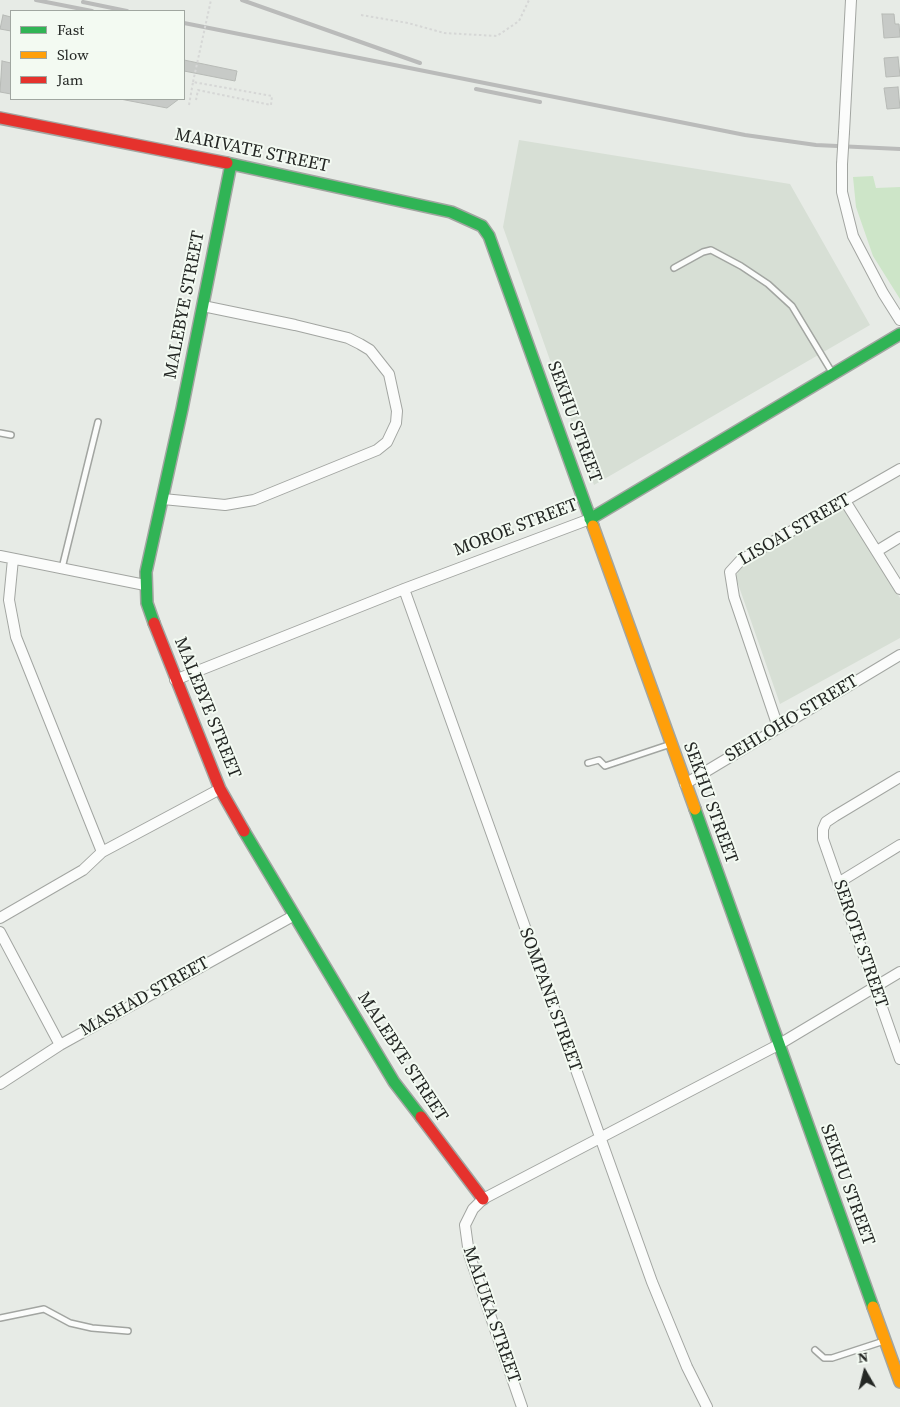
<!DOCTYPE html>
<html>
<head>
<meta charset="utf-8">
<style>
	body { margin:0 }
	#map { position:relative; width:900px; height:1407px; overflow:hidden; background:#e7ebe6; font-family:"Source Serif 4",serif }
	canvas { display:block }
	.legend { position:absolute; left:10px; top:10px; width:175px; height:90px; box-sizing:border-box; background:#f3faf2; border:1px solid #a0a6a0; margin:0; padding:6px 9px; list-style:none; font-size:15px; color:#242724 }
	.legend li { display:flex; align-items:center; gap:10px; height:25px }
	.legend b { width:25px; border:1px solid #a0a6a0 }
	.north { position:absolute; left:840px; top:1347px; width:50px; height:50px; -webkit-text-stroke:4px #f3faf2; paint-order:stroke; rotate:352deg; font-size:14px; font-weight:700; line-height:20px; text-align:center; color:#242724 }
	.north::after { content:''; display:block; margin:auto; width:18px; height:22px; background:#242724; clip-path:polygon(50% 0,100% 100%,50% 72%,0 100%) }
</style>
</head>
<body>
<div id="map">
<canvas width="900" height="1407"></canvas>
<ul class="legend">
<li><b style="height:6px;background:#30b455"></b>Fast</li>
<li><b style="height:6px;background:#ff9f0a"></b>Slow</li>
<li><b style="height:6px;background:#e5322d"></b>Jam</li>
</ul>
<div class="north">N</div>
</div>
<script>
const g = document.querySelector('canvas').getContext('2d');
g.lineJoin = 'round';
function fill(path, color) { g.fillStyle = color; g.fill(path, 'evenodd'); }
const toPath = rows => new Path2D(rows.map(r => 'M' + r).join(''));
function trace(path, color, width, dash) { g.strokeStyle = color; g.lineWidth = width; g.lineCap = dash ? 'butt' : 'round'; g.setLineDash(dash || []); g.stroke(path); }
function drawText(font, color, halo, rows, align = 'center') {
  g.font = font + ' "Source Serif 4",serif'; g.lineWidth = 4; g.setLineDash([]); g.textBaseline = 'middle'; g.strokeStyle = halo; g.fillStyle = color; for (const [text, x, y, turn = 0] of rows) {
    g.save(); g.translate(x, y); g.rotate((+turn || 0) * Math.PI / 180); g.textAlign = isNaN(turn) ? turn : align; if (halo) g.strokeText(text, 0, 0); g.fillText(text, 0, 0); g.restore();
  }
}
fill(toPath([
	[519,140,790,184,870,325,594,485,503,227],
	[836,508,848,511,900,598,900,638,780,704,736,578,739,567]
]), '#d7dfd5');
fill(toPath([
	[873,176,876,188,900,187,900,299,873,256,856,207,853,177]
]), '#cde5c8');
const building = toPath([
	[882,14,894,14,895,24,899,24,900,37,884,38,882,14],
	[3,15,11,17,11,31,0,29,3,15],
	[898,57,900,76,886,77,884,58,898,57],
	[184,60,237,71,235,81,184,71,184,60],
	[2,61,11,63,11,94,0,92,2,61],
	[898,87,900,108,887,109,884,88,898,87],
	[120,99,179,99,167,108,120,99]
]);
fill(building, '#c7cac7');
trace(building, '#b7bab6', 1);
const lane = toPath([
	[674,268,703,252,711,250,741,266,768,284,792,306,833,374],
	[0,433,11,435],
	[62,568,98,422],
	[588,763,599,760,605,766,671,744],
	[0,1318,44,1309,70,1323,92,1328,128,1331],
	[815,1350,824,1358,832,1358,884,1341]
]);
const street = toPath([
	[844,132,851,0],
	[842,164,842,192,853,236,883,293,900,320],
	[163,499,225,505,254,500,377,450,387,442,396,423,397,411,389,374,370,350,360,344,348,338,295,325,203,306],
	[845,501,900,589],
	[877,551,900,537],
	[0,556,145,585],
	[13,559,9,600,16,637,102,852],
	[404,589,652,1282,687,1367,707,1407],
	[175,680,404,589,590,519],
	[778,727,734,597,730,572,741,560,900,469],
	[900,777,835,816,826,822,823,829,823,839,900,1059],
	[685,784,900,655],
	[838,883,900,845],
	[0,918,83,870,102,852,220,789],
	[0,932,60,1045],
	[0,1084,60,1045,293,916],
	[522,1407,469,1254,465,1225,473,1209,483,1199,778,1045,900,972]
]);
const fast = toPath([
	[227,163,451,212,482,226,489,236,593,526],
	[590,519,900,334],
	[154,623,147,603,146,572,182,409,231,164],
	[695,809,873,1307],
	[244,831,394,1082,421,1117]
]);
const slow = toPath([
	[593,526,695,809],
	[873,1307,900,1382]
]);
const jam = toPath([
	[0,118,227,163],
	[154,623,220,789,244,831],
	[421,1117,483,1199]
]);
trace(lane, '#a2a5a1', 8);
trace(street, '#a2a5a1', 12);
trace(fast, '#a2a5a1', 14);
trace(slow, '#a2a5a1', 14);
trace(jam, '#a2a5a1', 14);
trace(toPath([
	[361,15,408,23,444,33,497,36,519,21,529,0],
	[189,105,193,82,272,96,271,105,198,90,196,100]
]), '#d6d7d6', 2, [2.5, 2.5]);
trace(lane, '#fbfcfb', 5);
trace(street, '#fbfcfb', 10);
trace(fast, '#30b455', 11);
trace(slow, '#ff9f0a', 11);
trace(jam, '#e5322d', 11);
trace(toPath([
	[36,0,92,11],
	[242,0,420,63],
	[83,2,127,11],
	[184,23,745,135,816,145,900,149],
	[476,89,540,102]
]), '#babbba', 4);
const streetBridge = toPath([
	[842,164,844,132]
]);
trace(streetBridge, '#a2a5a1', 12, []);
trace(toPath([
	[193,82,211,0]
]), '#d6d7d6', 2, [2.5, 2.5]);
trace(streetBridge, '#fbfcfb', 10);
drawText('18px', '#242724', '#f3faf2', [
	["MARIVATE STREET",252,151,12],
	["MALEBYE STREET",185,305,-79],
	["SEKHU STREET",574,422,70],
	["MOROE STREET",516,528,-21],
	["LISOAI STREET",795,530,-30],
	["MALEBYE STREET",207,708,68],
	["SEHLOHO STREET",792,719,-31],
	["SEKHU STREET",710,803,70],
	["SEROTE STREET",860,944,71],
	["MASHAD STREET",145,997,-29],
	["SOMPANE STREET",550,1000,70],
	["MALEBYE STREET",402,1057,57],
	["SEKHU STREET",847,1185,70],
	["MALUKA STREET",491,1315,71]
]);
</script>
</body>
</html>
